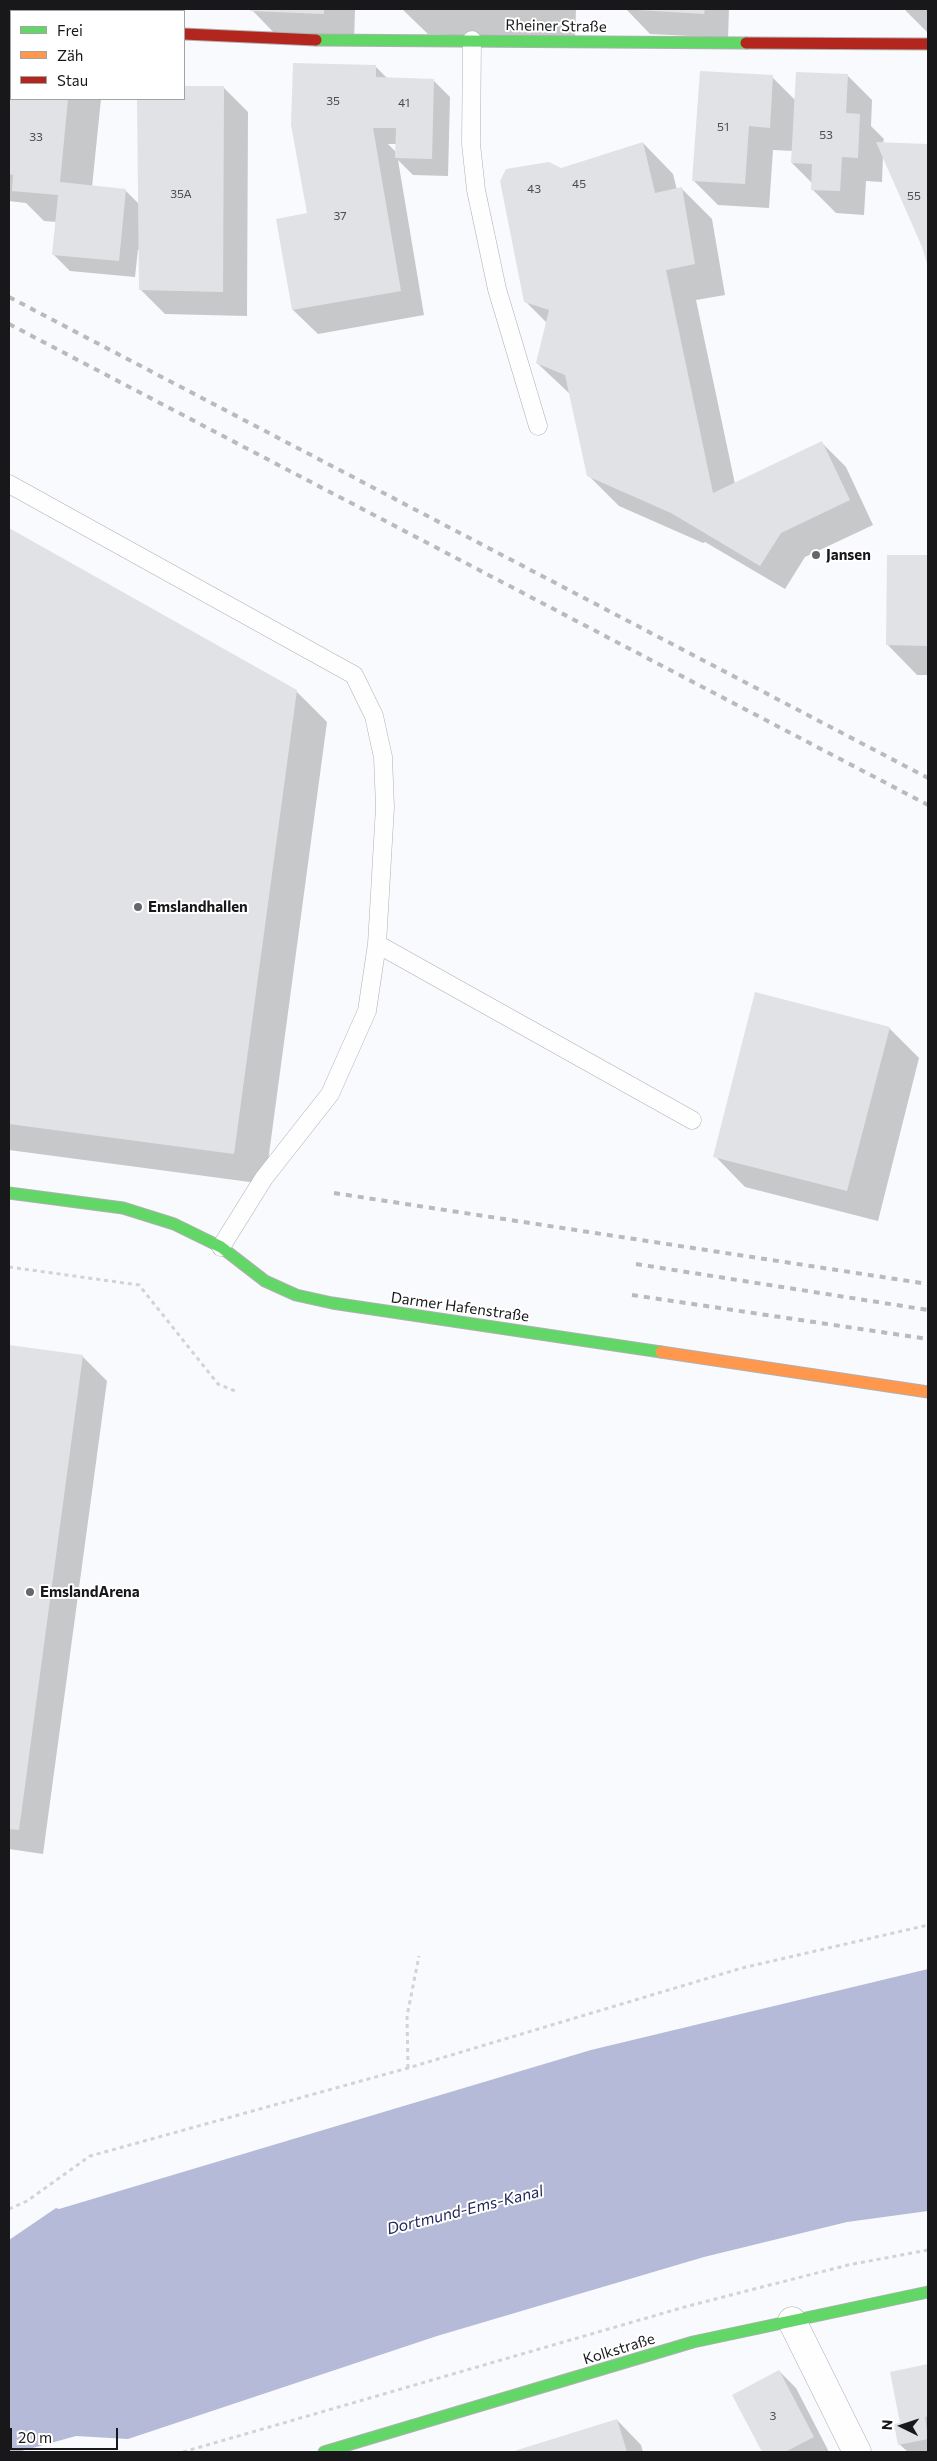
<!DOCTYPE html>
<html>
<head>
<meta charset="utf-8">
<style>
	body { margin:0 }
	#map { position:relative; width:937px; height:2461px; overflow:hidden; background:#f9fafd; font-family:Commissioner,sans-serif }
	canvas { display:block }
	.frame { position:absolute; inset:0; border:10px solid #18181a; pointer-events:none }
	.legend { position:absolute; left:10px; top:10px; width:175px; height:90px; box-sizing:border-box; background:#fff; border:1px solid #a3a3a3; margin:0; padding:6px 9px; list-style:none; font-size:15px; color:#18181a }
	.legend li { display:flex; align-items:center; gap:10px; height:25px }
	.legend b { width:25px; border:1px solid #a3a3a3 }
	.north { position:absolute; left:877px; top:2401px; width:50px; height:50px; -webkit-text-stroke:4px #fff; paint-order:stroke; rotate:274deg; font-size:14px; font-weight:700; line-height:20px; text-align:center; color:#18181a }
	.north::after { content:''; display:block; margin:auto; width:18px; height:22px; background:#18181a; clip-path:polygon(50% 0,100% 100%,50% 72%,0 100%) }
	.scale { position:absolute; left:10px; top:2428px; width:108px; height:22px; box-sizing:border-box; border:2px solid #18181a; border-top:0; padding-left:6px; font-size:15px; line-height:18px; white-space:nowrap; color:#18181a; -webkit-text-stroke:4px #fff; paint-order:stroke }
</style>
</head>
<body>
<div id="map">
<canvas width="937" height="2461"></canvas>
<div class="frame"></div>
<ul class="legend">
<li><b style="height:6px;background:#63d668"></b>Frei</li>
<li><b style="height:6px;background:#ff974d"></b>Zäh</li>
<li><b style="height:6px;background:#b3261e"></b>Stau</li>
</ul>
<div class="north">N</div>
<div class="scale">20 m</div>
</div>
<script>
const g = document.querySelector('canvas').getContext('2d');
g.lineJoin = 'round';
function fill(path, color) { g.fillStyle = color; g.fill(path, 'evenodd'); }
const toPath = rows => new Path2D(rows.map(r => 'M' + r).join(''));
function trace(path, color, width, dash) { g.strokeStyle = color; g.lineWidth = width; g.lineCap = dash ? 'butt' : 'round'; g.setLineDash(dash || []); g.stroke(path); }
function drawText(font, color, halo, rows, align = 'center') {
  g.font = font + ' Commissioner,sans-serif'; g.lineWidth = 4; g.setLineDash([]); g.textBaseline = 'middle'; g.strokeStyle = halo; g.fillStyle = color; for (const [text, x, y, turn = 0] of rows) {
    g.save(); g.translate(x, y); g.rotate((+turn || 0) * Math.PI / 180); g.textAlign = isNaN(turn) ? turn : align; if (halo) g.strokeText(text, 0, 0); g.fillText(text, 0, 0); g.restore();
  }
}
fill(toPath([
	[928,1969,928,2211,847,2222,704,2257,437,2336,128,2439,76,2436,18,2452,9,2452,9,2240,56,2208,59,2209,591,2050]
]), '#b5bad8');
fill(toPath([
	[251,9,355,9,354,44,282,41],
	[402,9,576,9,575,40,428,34],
	[626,9,729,9,728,38,650,34],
	[906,9,928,9,928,33,906,11],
	[9,62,11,62,11,99,101,99,92,187,125,190,139,204,138,99,184,99,184,87,224,88,248,112,247,316,165,314,140,289,140,250,138,249,135,277,70,271,53,254,57,222,44,221,26,203,9,201],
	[375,66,388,79,433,80,450,97,448,176,413,175,398,160,424,315,318,334,293,310,309,214],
	[388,144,397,144,397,153],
	[848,76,872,100,871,126,884,139,883,143,928,146,928,264,924,247,883,155,882,182,866,181,864,215,836,213,812,189,812,183,792,163,793,151,773,150,769,208,718,205,693,180,772,77,795,100],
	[643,143,673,174,677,190,682,189,712,219,725,295,696,300,735,484,822,443,846,467,873,525,805,557,785,589,705,542,703,543,619,506,588,475,570,394,537,363,547,323,525,301,560,169],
	[9,529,296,691,327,722,265,1184,9,1150],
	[888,556,928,556,928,675,917,675,887,644],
	[889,1028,919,1058,878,1221,745,1187,715,1156],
	[9,1346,82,1356,107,1381,43,1854,9,1849],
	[928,2366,928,2452,908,2452,899,2444,901,2424,892,2373],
	[779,2371,796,2388,829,2452,763,2452,733,2395],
	[617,2420,641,2445,643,2452,513,2452]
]), '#0003');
fill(toPath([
	[250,9,324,9,324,14,250,11],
	[621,9,705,9,704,14],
	[9,61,11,61,11,99,68,99,60,182,126,189,119,261,52,255,58,195,12,191,13,175,9,174],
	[293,63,376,65,376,77,434,79,432,159,395,158,396,128,373,128,401,291,292,310,276,219,307,213,291,125],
	[700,71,773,75,770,128,749,126,745,184,692,181],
	[796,72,848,74,846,113,860,114,858,158,842,157,840,191,811,190,812,164,791,163],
	[184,86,224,86,223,292,139,290,137,99,184,99],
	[643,142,655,193,682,187,695,264,666,270,713,493,822,441,850,500,781,533,760,566,671,513,587,476,565,375,536,363,549,310,524,302,500,181,506,169,549,162,561,168],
	[876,142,928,144,928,267,922,247],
	[9,528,297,690,234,1154,9,1124],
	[887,555,928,555,928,646,886,645],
	[755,992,890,1027,847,1191,713,1157],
	[9,1345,83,1355,19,1830,9,1829],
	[928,2364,928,2416,925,2417,928,2439,898,2445,894,2424,900,2423,890,2372],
	[779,2370,814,2437,785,2452,762,2452,732,2395],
	[617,2419,627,2452,511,2452]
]), '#e1e2e5');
const lane = toPath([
	[472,40,471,144,476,190,497,289,538,426],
	[9,484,354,675,374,716,383,757,385,807,377,944,367,1011,330,1094,264,1178,221,1247],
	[377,944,692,1120]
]);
const street = toPath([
	[792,2321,857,2452]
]);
const fast = toPath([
	[316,40,746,43],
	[9,1193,123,1208,174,1224,221,1247,265,1281,296,1295,332,1303,661,1352],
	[324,2452,693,2342,928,2292]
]);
const slow = toPath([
	[9,20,11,21],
	[661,1352,928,1392]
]);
const jam = toPath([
	[184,34,316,40],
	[746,43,928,44]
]);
trace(lane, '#afb0b2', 19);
trace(street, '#afb0b2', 29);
trace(fast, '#afb0b2', 13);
trace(slow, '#afb0b2', 13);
trace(jam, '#afb0b2', 13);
trace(toPath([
	[9,1267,139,1285,218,1384,235,1391],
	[408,2068,407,2016,419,1956],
	[9,2209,27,2201,90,2156,408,2068,742,1968,928,1925],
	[183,2452,688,2306,848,2265,928,2250]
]), '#d3d3d4', 3, [4, 4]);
trace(lane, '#fefeff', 18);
trace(street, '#fefeff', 28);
trace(fast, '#63d668', 11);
trace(slow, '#ff974d', 11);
trace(jam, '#b3261e', 11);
trace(toPath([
	[9,297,928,778],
	[9,324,928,805],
	[334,1193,928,1284],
	[636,1264,928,1310],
	[632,1295,928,1339]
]), '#bababc', 4, [6, 6]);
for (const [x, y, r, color] of [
	[816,555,5,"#676769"],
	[138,907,5,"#676769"],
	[30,1592,5,"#676769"]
]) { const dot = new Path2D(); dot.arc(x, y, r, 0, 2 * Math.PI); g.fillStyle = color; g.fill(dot); trace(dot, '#fff', 2); }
drawText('12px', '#4b4c4e', null, [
	["35",333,101],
	["41",404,103],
	["51",723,127],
	["53",826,135],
	["33",36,137],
	["45",579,184],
	["43",534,189],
	["35A",181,194],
	["55",914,196],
	["37",340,216],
	["3",773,2416]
]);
drawText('15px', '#18181a', '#fff', [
	["Rheiner Straße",556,26,1],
	["Darmer Hafenstraße",460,1307,8],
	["Kolkstraße",619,2349,-17]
]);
drawText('bold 15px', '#18181a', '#fff', [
	["Jansen",826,555],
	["Emslandhallen",148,907],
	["EmslandArena",40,1592]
], 'left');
drawText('italic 16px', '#25285b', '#fff', [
	["Dortmund-Ems-Kanal",465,2210,-14]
]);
</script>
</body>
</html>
